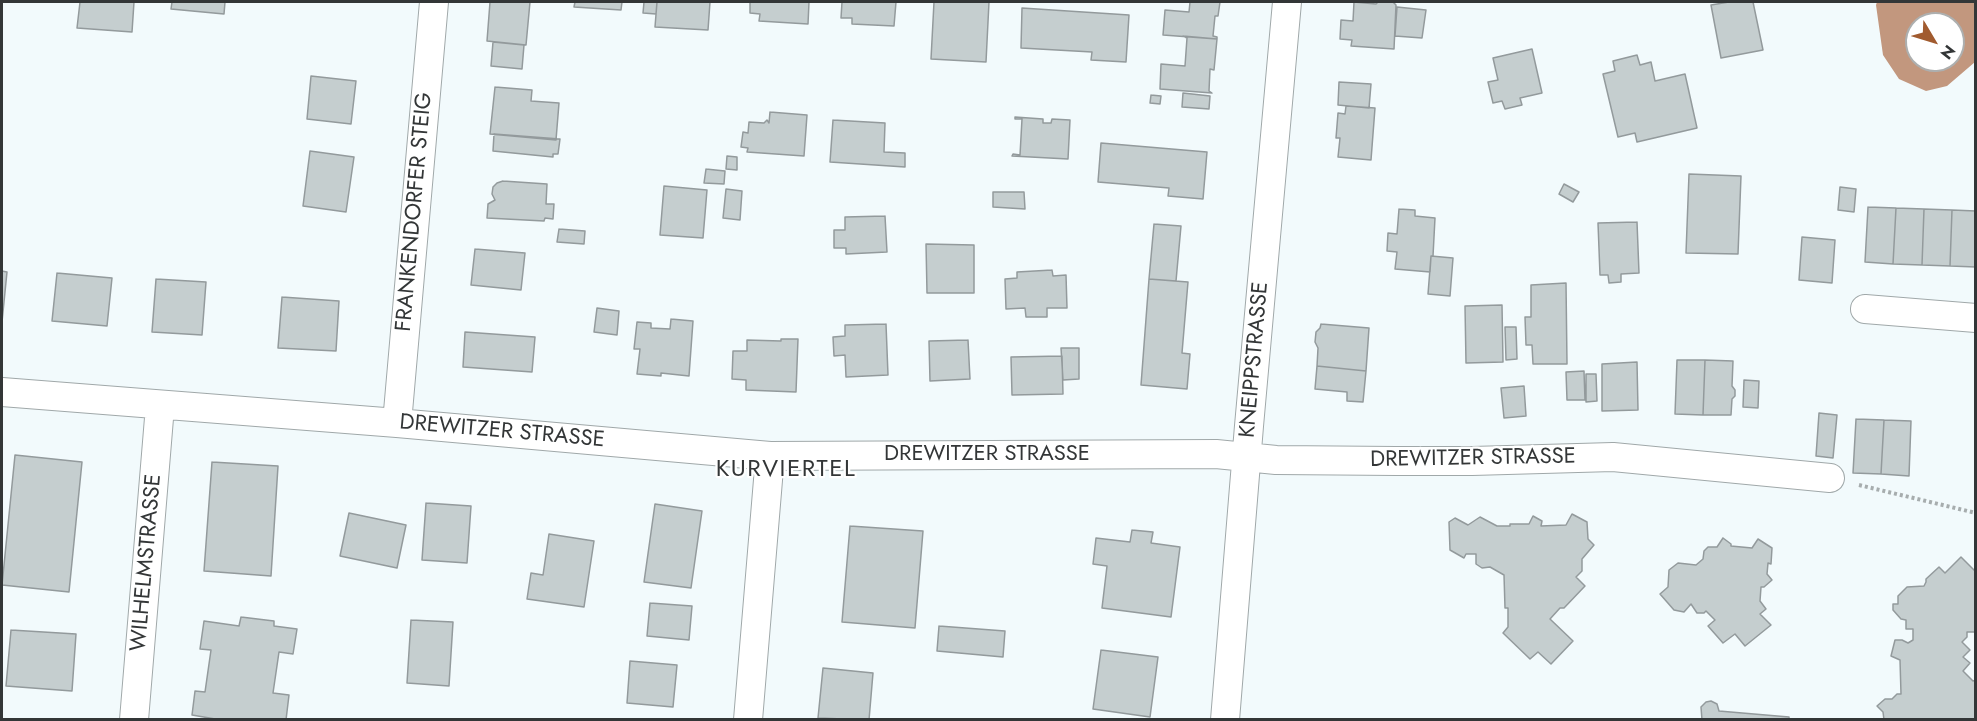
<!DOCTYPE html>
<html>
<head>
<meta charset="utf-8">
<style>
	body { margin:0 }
	#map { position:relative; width:1977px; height:721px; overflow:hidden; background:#f2fafc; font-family:Jost,sans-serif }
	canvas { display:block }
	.frame { position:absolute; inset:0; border:3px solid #333637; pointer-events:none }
	.north { position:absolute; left:1905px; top:12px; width:60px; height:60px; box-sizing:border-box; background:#fff; border:2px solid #adafaf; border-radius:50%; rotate:128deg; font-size:16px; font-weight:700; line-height:24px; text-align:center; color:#333637 }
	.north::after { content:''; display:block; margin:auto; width:21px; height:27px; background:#a15b2f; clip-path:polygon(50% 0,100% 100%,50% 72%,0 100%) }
</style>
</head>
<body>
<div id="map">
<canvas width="1977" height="721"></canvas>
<div class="frame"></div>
<div class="north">N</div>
</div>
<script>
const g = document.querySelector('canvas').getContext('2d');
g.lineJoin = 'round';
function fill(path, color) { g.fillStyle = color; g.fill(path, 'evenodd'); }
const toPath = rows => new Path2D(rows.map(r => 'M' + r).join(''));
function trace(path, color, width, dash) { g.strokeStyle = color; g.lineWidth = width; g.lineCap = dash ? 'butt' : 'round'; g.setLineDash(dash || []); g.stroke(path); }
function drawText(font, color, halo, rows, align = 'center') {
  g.font = font + ' Jost,sans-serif'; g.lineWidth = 4.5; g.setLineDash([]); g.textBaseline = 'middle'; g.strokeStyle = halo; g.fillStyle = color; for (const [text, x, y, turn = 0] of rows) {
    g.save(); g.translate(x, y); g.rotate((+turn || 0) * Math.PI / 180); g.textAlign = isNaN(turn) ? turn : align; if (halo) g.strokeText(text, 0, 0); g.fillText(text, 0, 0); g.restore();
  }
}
fill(toPath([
	[1877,2,1975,2,1975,62,1947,86,1926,91,1899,79,1883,55,1876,5],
	[1917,24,1953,24,1953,60,1917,60]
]), '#c2977e');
const building = toPath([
	[80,2,134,2,132,32,77,28,80,2],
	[172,2,225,2,224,14,171,9,172,2],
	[490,2,530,2,526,45,487,41,490,2],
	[575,2,622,2,621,10,574,7,575,2],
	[644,2,657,2,656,14,643,13,644,2],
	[657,2,710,2,708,30,655,27,657,2],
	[750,2,809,2,808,24,759,21,760,14,750,13,750,2],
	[842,2,896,2,894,26,852,24,852,18,841,18,842,2],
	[934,2,989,2,986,62,931,59,934,2],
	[1190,2,1220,2,1218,16,1215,16,1213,36,1217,37,1217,39,1163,35,1165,10,1189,12,1190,2],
	[1354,2,1376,4,1378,2,1393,2,1396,5,1394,49,1351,46,1352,40,1340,39,1341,20,1353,21,1354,2],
	[1729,2,1753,2,1763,50,1721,58,1711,5,1729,2],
	[1397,7,1426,10,1422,38,1395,36,1397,7],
	[1022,8,1129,15,1126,62,1091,60,1092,52,1021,48,1022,8],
	[1183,36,1217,39,1214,70,1210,69,1209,91,1212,93,1160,89,1161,64,1185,66,1187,38,1183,36],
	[493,42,524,45,522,69,491,66,493,42],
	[1532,49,1542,93,1520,98,1522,105,1505,109,1502,101,1493,103,1488,82,1498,80,1493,58,1532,49],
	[1637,55,1640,65,1651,62,1655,81,1685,74,1697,128,1637,142,1635,133,1618,137,1603,74,1615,71,1613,61,1637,55],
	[311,76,356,81,351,124,307,119,311,76],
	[1339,82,1371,84,1369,108,1338,105,1339,82],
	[495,87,532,90,531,101,559,103,556,140,490,134,495,87],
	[1183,93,1210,96,1209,109,1182,107,1183,93],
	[1151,95,1161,96,1160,104,1150,103,1151,95],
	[1346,106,1375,108,1371,160,1338,157,1340,138,1336,138,1338,113,1345,114,1346,106],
	[770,112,807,115,804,156,747,152,748,148,741,147,743,132,748,133,749,122,764,123,767,120,769,123,770,112],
	[1015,117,1043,119,1043,123,1051,123,1052,119,1070,120,1068,159,1012,156,1013,154,1020,155,1022,119,1015,119,1015,117],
	[833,120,885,123,884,152,905,153,905,167,830,162,833,120],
	[494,134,560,139,558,154,553,154,553,157,493,151,494,134],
	[1101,143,1207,152,1203,199,1168,196,1169,188,1098,182,1101,143],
	[310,151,354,157,346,212,303,206,310,151],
	[727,156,737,157,737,170,726,169,727,156],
	[706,169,725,171,724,184,704,183,706,169],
	[1689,174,1741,176,1738,254,1686,253,1689,174],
	[503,181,547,184,546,204,554,204,553,219,545,218,544,221,487,218,488,204,495,200,492,194,493,187,497,183,503,181],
	[1564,184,1579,192,1573,202,1559,194,1564,184],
	[664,186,707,190,703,238,660,235,664,186],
	[1840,187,1856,189,1854,212,1838,210,1840,187],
	[726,189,742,191,740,220,723,218,726,189],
	[993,192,1024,192,1025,209,993,207,993,192],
	[1868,207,1896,208,1893,264,1865,262,1868,207],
	[1896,208,1924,209,1922,265,1893,264,1896,208],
	[1399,209,1415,210,1415,216,1435,218,1433,256,1431,256,1430,272,1395,269,1397,252,1387,251,1388,233,1397,234,1399,209],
	[1924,209,1952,210,1950,266,1922,265,1924,209],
	[1952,210,1976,211,1976,267,1950,266,1952,210],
	[885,216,887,252,846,254,846,248,834,248,834,230,845,230,845,217,885,216],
	[1637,222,1639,273,1621,274,1621,282,1609,283,1608,275,1600,275,1598,223,1637,222],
	[1154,224,1181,226,1176,281,1149,279,1154,224],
	[559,229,585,231,584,244,557,242,559,229],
	[1802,237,1835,240,1832,283,1799,280,1802,237],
	[926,244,974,245,974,293,927,293,926,244],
	[475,249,525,253,521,290,471,285,475,249],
	[1431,256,1453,258,1450,296,1428,294,1431,256],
	[1052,270,1053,276,1066,275,1067,308,1047,308,1047,317,1026,317,1025,308,1006,309,1005,279,1017,278,1017,272,1052,270],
	[2,271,7,272,2,322,2,271],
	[57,273,112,278,107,326,52,321,57,273],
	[156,279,206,282,202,335,152,332,156,279],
	[1149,279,1188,282,1182,353,1190,354,1187,389,1141,385,1149,279],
	[1566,283,1567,364,1533,364,1532,345,1526,345,1525,317,1531,317,1531,285,1566,283],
	[282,297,339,301,336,351,278,348,282,297],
	[1502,305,1503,362,1466,363,1465,306,1502,305],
	[597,308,619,311,617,335,594,332,597,308],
	[671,319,693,321,689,376,661,373,661,376,637,374,640,349,634,349,637,322,651,323,651,328,670,329,671,319],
	[886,324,888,375,846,377,845,355,834,356,833,337,845,336,845,325,886,324],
	[1321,324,1369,328,1366,371,1317,366,1318,348,1315,342,1316,332,1320,328,1321,324],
	[1505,327,1516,327,1517,359,1506,360,1505,327],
	[465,332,535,337,532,372,463,367,465,332],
	[781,339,798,339,796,392,746,390,746,380,732,379,733,351,747,351,747,340,781,341,781,339],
	[968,340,970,379,930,381,929,341,968,340],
	[1061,348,1079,348,1079,379,1063,380,1061,348],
	[1062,356,1063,394,1012,395,1011,357,1062,356],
	[1677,360,1705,360,1703,415,1675,414,1677,360],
	[1705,360,1733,361,1732,386,1735,390,1735,396,1732,399,1731,415,1703,415,1705,360],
	[1637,362,1638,410,1602,411,1602,364,1637,362],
	[1317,366,1366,371,1363,402,1347,401,1347,392,1315,389,1317,366],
	[1584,371,1585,400,1567,400,1566,372,1584,371],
	[1586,374,1596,374,1597,401,1586,402,1586,374],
	[1744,380,1759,381,1758,408,1743,407,1744,380],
	[1524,386,1526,416,1504,418,1501,388,1524,386],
	[1819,413,1837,415,1833,458,1816,456,1819,413],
	[1856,419,1884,420,1881,474,1853,473,1856,419],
	[1884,420,1911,421,1909,476,1881,474,1884,420],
	[15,455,82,462,69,592,2,585,15,455],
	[212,462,278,466,271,576,204,571,212,462],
	[426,503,471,506,467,563,422,560,426,503],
	[655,504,702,511,691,588,644,582,655,504],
	[349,513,406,525,397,568,340,556,349,513],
	[1572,514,1587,522,1588,539,1594,545,1582,559,1582,571,1576,577,1585,586,1564,608,1560,608,1550,619,1573,641,1551,664,1538,652,1530,659,1503,633,1508,627,1508,608,1505,608,1504,575,1490,567,1482,568,1476,564,1476,554,1466,554,1464,558,1450,550,1449,522,1455,518,1468,525,1480,517,1497,526,1510,526,1510,524,1529,524,1533,516,1542,521,1541,526,1566,525,1572,514],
	[850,526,923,531,915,628,842,622,850,526],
	[1132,530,1153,532,1151,543,1180,547,1171,617,1102,608,1107,566,1093,564,1096,538,1130,542,1132,530],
	[549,534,594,541,584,607,527,599,531,573,543,575,549,534],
	[1723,538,1731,544,1731,546,1752,548,1758,539,1772,548,1771,564,1768,563,1767,574,1772,580,1764,587,1761,587,1760,601,1766,609,1760,614,1771,625,1745,646,1735,634,1723,643,1708,626,1715,620,1706,611,1704,613,1697,613,1691,604,1684,612,1674,610,1660,594,1668,587,1669,570,1678,563,1696,565,1703,559,1704,551,1708,547,1717,547,1723,538],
	[1961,557,1976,572,1976,632,1967,632,1967,637,1962,642,1970,650,1963,657,1970,663,1963,671,1973,681,1976,680,1976,720,1884,720,1883,712,1877,706,1885,699,1892,699,1897,694,1901,694,1900,660,1891,656,1895,640,1902,640,1908,643,1913,640,1913,629,1906,629,1906,620,1901,619,1893,610,1893,604,1898,604,1898,596,1907,587,1924,586,1926,582,1926,579,1939,567,1945,573,1961,557],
	[650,603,692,606,689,640,647,636,650,603],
	[241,617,274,621,274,626,297,629,293,654,279,652,273,693,289,695,286,720,221,720,192,715,195,691,205,692,211,650,200,649,204,621,239,626,241,617],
	[411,620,453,622,449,686,407,683,411,620],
	[939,626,1005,631,1003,657,937,651,939,626],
	[11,630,76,634,72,691,6,686,11,630],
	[1101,650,1158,657,1150,717,1093,709,1101,650],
	[630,661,677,665,673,707,627,703,630,661],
	[823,668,873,673,869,720,818,718,823,668],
	[1711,701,1717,704,1719,711,1789,717,1789,720,1702,720,1701,707,1706,702,1711,701]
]);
fill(building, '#c5cecf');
trace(building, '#939a9c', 1.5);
const street = toPath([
	[1865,309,1976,318],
	[2,392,397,423,770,456,1216,454,1276,460,1396,461,1472,461,1613,457,1830,478],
	[397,423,434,2],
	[134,720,160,406],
	[748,720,770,456],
	[1225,720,1249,426,1287,2]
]);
trace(street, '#a0a8a9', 30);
trace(toPath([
	[1859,485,1976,513]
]), '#a7adae', 4, [3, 3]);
trace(street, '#fff', 28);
drawText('22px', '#333637', '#fff', [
	["FRANKENDORFER STEIG",415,212,-85],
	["KNEIPPSTRASSE",1255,360,-85],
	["DREWITZER STRASSE",502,432,5],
	["DREWITZER STRASSE",987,455],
	["DREWITZER STRASSE",1473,459,-1],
	["WILHELMSTRASSE",147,563,-85]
]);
g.letterSpacing = '1.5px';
drawText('24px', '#333637', '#fff', [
	["KURVIERTEL",786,470]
]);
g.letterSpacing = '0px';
</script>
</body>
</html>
